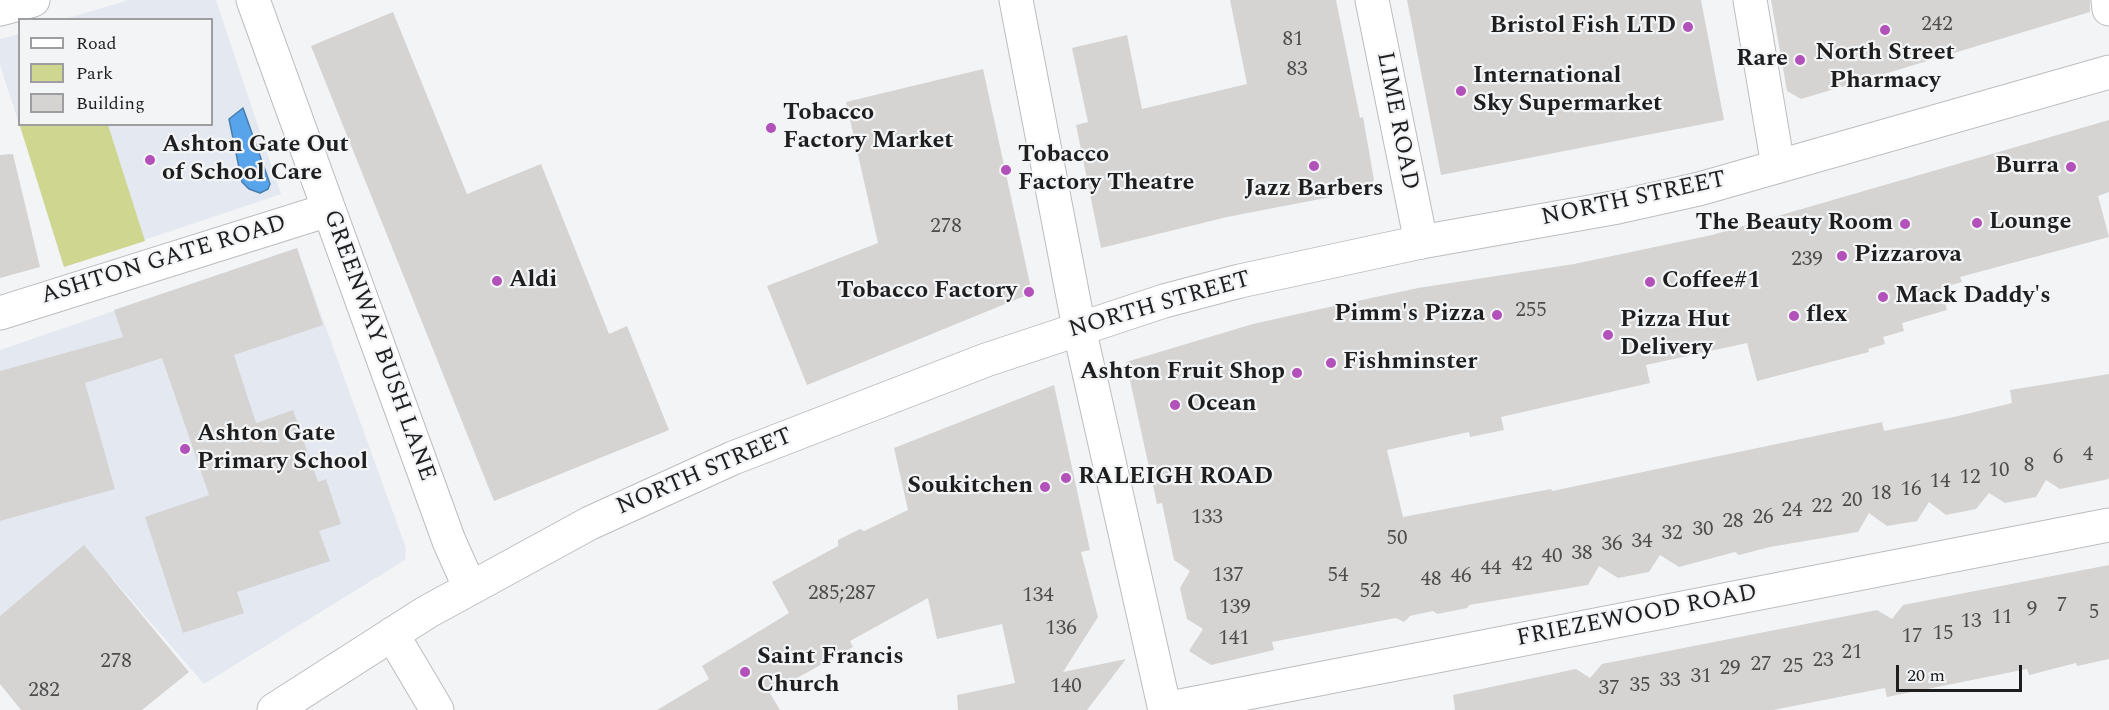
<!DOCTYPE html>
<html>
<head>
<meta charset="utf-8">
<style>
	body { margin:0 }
	#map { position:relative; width:2109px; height:710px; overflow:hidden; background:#f3f4f6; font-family:Spectral,serif }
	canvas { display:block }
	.legend { position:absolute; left:18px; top:18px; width:195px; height:108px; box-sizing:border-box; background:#f3f4f6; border:2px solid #9e9ea0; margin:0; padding:8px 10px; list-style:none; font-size:18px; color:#1e1e1f }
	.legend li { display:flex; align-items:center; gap:12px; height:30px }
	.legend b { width:30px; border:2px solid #9e9ea0 }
	.scale { position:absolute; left:1896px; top:665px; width:126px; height:27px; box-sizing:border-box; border:3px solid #1e1e1f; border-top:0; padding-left:8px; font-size:18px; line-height:21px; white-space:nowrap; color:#1e1e1f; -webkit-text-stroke:4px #f3f4f6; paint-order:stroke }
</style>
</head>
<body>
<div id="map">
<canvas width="2109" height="710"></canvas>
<ul class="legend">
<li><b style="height:8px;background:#fff"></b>Road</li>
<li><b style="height:16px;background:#ced68f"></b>Park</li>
<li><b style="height:16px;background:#d5d4d3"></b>Building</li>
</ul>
<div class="scale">20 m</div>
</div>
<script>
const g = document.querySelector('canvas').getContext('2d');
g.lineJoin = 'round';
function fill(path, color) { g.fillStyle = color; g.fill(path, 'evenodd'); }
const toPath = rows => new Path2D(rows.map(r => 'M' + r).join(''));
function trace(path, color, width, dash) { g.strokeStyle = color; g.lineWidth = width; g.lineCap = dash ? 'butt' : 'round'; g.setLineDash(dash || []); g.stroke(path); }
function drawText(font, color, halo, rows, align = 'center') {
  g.font = font + ' Spectral,serif'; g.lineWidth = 4.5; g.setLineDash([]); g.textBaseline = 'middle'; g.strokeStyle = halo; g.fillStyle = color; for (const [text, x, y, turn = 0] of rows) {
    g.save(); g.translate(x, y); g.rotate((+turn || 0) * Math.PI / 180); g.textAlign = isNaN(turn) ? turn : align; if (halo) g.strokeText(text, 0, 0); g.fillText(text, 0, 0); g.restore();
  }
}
fill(toPath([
	[129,0,216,0,281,194,64,267,20,125,212,124,212,20,65,19],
	[19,34,20,34,19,124,0,65,0,39],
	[297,248,406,548,405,560,204,684,113,579,0,661,0,350]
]), '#e4e9f1');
fill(toPath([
	[26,124,108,125,145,241,64,267,20,126]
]), '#ced68f');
const water = toPath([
	[243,108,270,184,268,189,260,193,249,189,242,182,229,119,243,108]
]);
fill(water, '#58a4eb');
trace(water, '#477cae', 1.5);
fill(toPath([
	[1230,0,1336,0,1360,118,1363,117,1374,180,1367,190,1227,217,1101,248,1076,125,1088,122,1072,48,1127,35,1142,109,1247,84],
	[1407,0,1701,0,1724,120,1441,175],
	[1771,0,2090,0,2090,12,1801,99,1787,91],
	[393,12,467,194,541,164,609,334,627,326,669,430,494,501,311,46],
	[983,69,1032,293,807,385,767,286,878,243,846,102],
	[2109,120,2109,192,2098,196,2109,237,1960,277,1962,282,1941,288,1947,310,1902,323,1904,331,1883,337,1885,344,1868,349,1869,352,1757,381,1747,343,1646,365,1650,383,1501,417,1504,430,1470,437,1469,432,1387,450,1403,517,1551,489,1552,491,1882,422,1884,431,1954,417,2012,403,2010,390,2109,374,2109,479,2060,489,2046,480,2036,497,2005,503,1989,493,1976,509,1946,515,1929,502,1917,521,1887,526,1869,513,1858,532,1770,547,1739,555,1735,552,1679,567,1660,555,1649,572,1618,578,1599,566,1588,585,1469,605,1467,608,1437,614,1433,611,1410,616,1404,622,1396,618,1272,642,1274,650,1211,665,1189,651,1203,629,1187,619,1180,588,1190,571,1174,560,1162,503,1157,504,1126,362,1253,324,1320,309,1418,288,1574,264,1712,235],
	[13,154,40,267,0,278,0,155],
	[297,248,323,325,234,355,256,423,293,410,318,482,326,479,341,524,319,531,330,561,237,592,244,613,183,633,145,517,209,495,162,358,85,383,115,489,0,521,0,371,123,337,114,310],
	[1054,385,1090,550,1081,552,1098,617,1063,672,1126,659,1087,710,958,710,957,695,1015,683,1002,624,937,639,928,598,850,641,853,647,770,693,780,710,657,710,709,679,702,666,789,613,772,582,838,546,838,540,860,529,864,531,908,510,894,448],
	[84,545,189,672,142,710,21,710,0,684,0,616],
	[2109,565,2109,659,2077,666,2076,663,2029,675,2027,669,1887,697,1885,688,1773,710,1455,710,1453,695,1576,669,1590,678,1602,664,1877,610,1892,619,1903,605]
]), '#d5d4d3');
const minor = toPath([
	[253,0,449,541,470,588],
	[1016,0,1079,328,1165,710],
	[1372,0,1421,242],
	[1750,0,1778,166],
	[2108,0,2109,9],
	[0,9,33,0],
	[0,313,328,210],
	[392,634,437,710],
	[1165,709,2109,525]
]);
const major = toPath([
	[274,710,427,612,590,523,733,458,986,360,1164,301,1240,281,1421,242,1618,207,1699,189,2109,72]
]);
trace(minor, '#bcbdbf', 35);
trace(major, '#bcbdbf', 35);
trace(minor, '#fff', 33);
trace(major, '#fff', 33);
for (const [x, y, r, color] of [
	[1688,27,6,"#b151b9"],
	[1885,30,6,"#b151b9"],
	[1800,60,6,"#b151b9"],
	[1461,91,6,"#b151b9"],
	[771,128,6,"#b151b9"],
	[150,160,6,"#b151b9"],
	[1314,166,6,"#b151b9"],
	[2071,167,6,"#b151b9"],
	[1006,170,6,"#b151b9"],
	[1977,223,6,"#b151b9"],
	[1905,224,6,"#b151b9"],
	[1842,256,6,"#b151b9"],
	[497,281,6,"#b151b9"],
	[1650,282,6,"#b151b9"],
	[1029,292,6,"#b151b9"],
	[1883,297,6,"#b151b9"],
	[1497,315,6,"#b151b9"],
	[1794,316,6,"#b151b9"],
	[1608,335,6,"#b151b9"],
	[1331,363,6,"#b151b9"],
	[1297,373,6,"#b151b9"],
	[1175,405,6,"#b151b9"],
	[185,449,6,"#b151b9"],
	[1066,478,6,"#b151b9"],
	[1045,487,6,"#b151b9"],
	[745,672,6,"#b151b9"]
]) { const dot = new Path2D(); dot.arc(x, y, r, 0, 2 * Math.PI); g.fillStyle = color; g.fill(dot); trace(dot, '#f3f4f6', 2); }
drawText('21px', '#4c4c4c', null, [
	["242",1937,26],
	["81",1293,41],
	["83",1297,71],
	["278",946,228],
	["239",1807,261],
	["255",1531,312],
	["4",2088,456],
	["6",2058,459],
	["8",2029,467],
	["10",1999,472],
	["12",1970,479],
	["14",1940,483],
	["16",1911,491],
	["18",1881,495],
	["20",1852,502],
	["22",1822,508],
	["24",1792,512],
	["133",1207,519],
	["26",1763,519],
	["28",1733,523],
	["30",1703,531],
	["32",1672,535],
	["50",1397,540],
	["34",1642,543],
	["36",1612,546],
	["38",1582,555],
	["40",1552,558],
	["42",1522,566],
	["44",1491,570],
	["137",1228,577],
	["54",1338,577],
	["46",1461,578],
	["48",1431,581],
	["52",1370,593],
	["285;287",842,595],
	["134",1038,597],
	["7",2062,607],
	["139",1235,609],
	["9",2032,611],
	["5",2094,614],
	["11",2002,619],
	["13",1971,623],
	["136",1061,630],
	["15",1943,635],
	["17",1912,638],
	["141",1234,640],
	["21",1852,654],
	["23",1823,662],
	["278",116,663],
	["27",1761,666],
	["25",1793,668],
	["29",1730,670],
	["31",1701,678],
	["33",1670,682],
	["35",1640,687],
	["140",1066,688],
	["37",1609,690],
	["282",44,692]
]);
drawText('bold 24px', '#1e1e1f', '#f3f4f6', [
	["Bristol Fish LTD",1676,27,"right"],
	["North Street",1885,54,"center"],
	["Pharmacy",1885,82,"center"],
	["Rare",1788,60,"right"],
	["International",1473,77],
	["Sky Supermarket",1473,105],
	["Tobacco",783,114],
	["Factory Market",783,142],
	["Ashton Gate Out",162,146],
	["of School Care",162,174],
	["Tobacco",1018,156],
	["Factory Theatre",1018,184],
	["Burra",2059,167,"right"],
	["Jazz Barbers",1314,190,"center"],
	["Lounge",1989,223],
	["The Beauty Room",1893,224,"right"],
	["Pizzarova",1854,256],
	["Aldi",509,281],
	["Coffee#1",1662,282],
	["Tobacco Factory",1017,292,"right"],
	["Mack Daddy's",1895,297],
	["Pimm's Pizza",1485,315,"right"],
	["flex",1806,316],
	["Pizza Hut",1620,321],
	["Delivery",1620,349],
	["Fishminster",1343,363],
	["Ashton Fruit Shop",1285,373,"right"],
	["Ocean",1187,405],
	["Ashton Gate",197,435],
	["Primary School",197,463],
	["RALEIGH ROAD",1078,478],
	["Soukitchen",1033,487,"right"],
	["Saint Francis",757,658],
	["Church",757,686]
], 'left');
drawText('24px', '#1e1e1f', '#f3f4f6', [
	["LIME ROAD",1396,121,79],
	["NORTH STREET",1634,200,-12],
	["ASHTON GATE ROAD",164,261,-17],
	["NORTH STREET",1160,306,-16],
	["GREENWAY BUSH LANE",378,346,70],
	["NORTH STREET",705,473,-23],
	["FRIEZEWOOD ROAD",1637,617,-11]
]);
</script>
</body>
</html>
